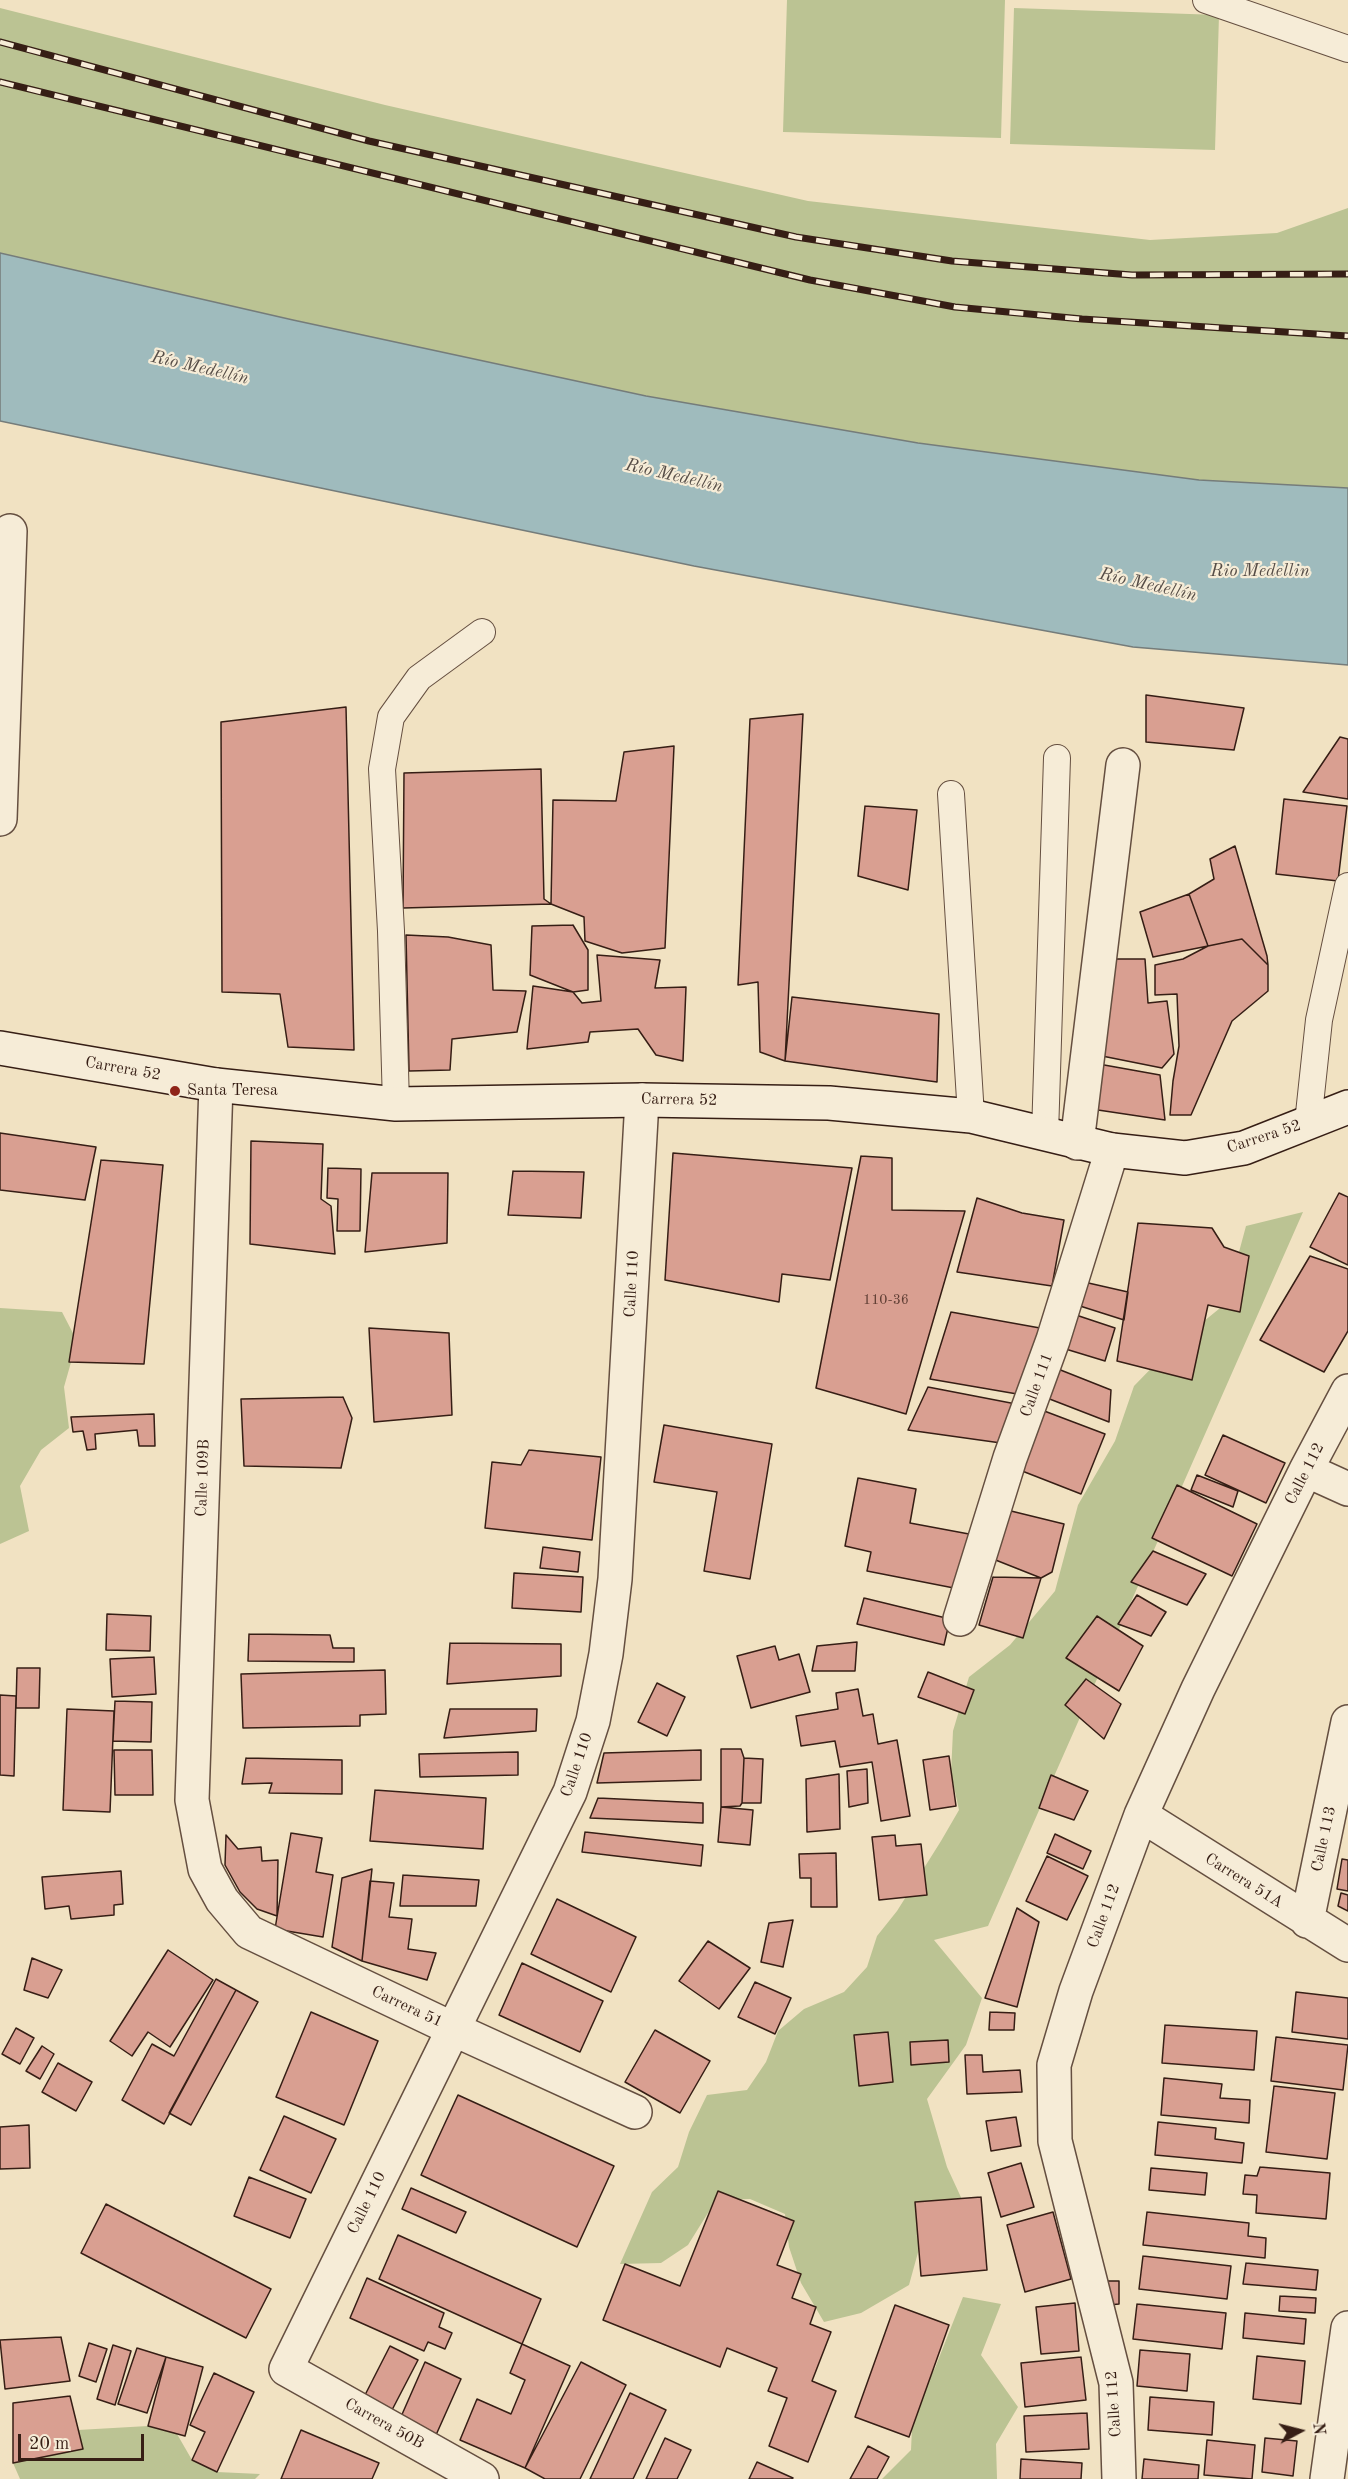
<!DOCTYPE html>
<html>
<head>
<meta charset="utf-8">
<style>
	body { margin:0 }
	#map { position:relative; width:1348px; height:2479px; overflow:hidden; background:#f1e2c2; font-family:"Old Standard TT",serif }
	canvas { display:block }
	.north { position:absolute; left:1270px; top:2401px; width:60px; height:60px; -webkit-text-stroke:4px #f6ecd7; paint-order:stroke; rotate:83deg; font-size:16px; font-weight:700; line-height:24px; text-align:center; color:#361e15 }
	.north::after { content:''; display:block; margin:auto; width:21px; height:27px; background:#361e15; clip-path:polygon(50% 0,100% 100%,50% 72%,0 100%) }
	.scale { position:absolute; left:18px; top:2434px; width:126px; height:27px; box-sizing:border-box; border:3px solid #361e15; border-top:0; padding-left:8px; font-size:18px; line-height:21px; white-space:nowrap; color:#361e15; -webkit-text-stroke:4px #f6ecd7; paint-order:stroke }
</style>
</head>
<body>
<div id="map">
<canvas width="1348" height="2479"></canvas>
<div class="north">N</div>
<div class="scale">20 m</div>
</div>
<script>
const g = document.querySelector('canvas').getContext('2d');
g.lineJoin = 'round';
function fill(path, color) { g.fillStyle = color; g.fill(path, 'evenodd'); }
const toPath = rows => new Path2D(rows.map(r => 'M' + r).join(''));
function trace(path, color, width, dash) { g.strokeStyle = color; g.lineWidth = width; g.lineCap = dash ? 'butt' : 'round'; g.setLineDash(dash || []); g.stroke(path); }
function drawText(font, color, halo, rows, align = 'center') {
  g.font = font + ' "Old Standard TT",serif'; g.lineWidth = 4.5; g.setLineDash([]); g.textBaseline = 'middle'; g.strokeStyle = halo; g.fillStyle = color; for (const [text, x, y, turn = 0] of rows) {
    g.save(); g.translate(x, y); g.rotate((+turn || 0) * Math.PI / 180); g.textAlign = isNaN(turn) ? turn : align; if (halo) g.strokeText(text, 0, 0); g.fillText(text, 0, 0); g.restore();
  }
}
fill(toPath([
	[787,0,1005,0,1001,138,783,132],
	[0,8,385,105,808,201,1150,240,1277,233,1348,208,1348,488,1199,480,918,443,646,396,293,320,0,253],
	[1014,8,1219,15,1215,150,1010,144],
	[1303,1212,988,1926,934,1940,982,1998,966,2045,927,2099,947,2167,977,2232,922,2238,909,2285,861,2313,824,2322,801,2283,789,2247,785,2214,750,2199,716,2200,688,2245,661,2263,620,2264,652,2192,678,2167,689,2132,707,2095,747,2090,766,2062,778,2031,804,2009,844,1992,867,1967,877,1936,897,1911,941,1841,959,1810,951,1773,953,1731,969,1677,1010,1645,1055,1591,1078,1505,1115,1441,1134,1386,1171,1348,1225,1304,1246,1226],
	[0,1308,62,1312,77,1341,64,1387,69,1428,41,1450,20,1486,29,1531,0,1544],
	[963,2297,1001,2304,981,2355,1018,2407,996,2444,997,2479,882,2479,911,2450,913,2408,935,2368],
	[148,2426,177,2434,192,2460,217,2472,260,2474,255,2479,20,2479,13,2463,82,2449,78,2430]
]), '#bbc393');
const water = toPath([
	[0,253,293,320,646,396,918,443,1199,480,1348,488,1348,665,1133,647,694,566,0,421,0,253]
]);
fill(water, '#9fbbbd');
trace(water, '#757c7a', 1.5);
const building = toPath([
	[1146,695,1244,708,1234,750,1146,742,1146,695],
	[346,707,354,1050,288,1047,280,994,222,992,221,722,346,707],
	[803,714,785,1061,760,1052,758,982,738,985,750,719,803,714],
	[1340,737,1348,739,1348,799,1303,792,1340,737],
	[674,746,665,948,622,953,585,941,584,917,551,904,553,800,616,801,624,752,674,746],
	[541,769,544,899,551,904,403,908,404,773,541,769],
	[1284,799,1347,806,1338,881,1276,874,1284,799],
	[865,806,917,810,908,890,858,876,865,806],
	[1235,846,1267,956,1268,965,1242,939,1208,946,1189,894,1214,879,1210,859,1235,846],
	[1189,894,1208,946,1153,957,1140,912,1189,894],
	[573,925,588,950,588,990,573,992,530,975,532,926,573,925],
	[406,935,448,937,491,945,493,990,526,991,517,1032,452,1039,450,1070,409,1071,406,935],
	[1242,939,1268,965,1268,991,1232,1021,1191,1115,1170,1115,1173,1081,1179,1046,1177,994,1155,995,1155,965,1183,959,1208,946,1242,939],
	[597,955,660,960,655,988,686,987,683,1061,656,1055,638,1029,590,1032,588,1042,527,1049,533,986,573,992,582,1003,601,1001,597,955],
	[1115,959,1145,959,1148,1003,1167,1001,1174,1054,1162,1068,1097,1055,1111,1002,1115,959],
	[792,997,939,1014,937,1082,785,1061,792,997],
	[1093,1063,1160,1075,1165,1120,1098,1110,1093,1063],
	[0,1133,96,1147,85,1200,0,1190,0,1133],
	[251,1141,323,1144,321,1199,331,1206,335,1254,250,1244,251,1141],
	[673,1153,852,1168,830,1280,782,1274,779,1302,665,1280,673,1153],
	[861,1156,892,1158,892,1210,965,1211,906,1414,816,1388,861,1156],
	[101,1160,163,1165,144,1364,69,1362,101,1160],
	[328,1168,361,1169,360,1231,337,1231,338,1199,327,1198,328,1168],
	[513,1171,584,1172,581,1218,508,1215,513,1171],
	[372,1173,448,1173,447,1243,365,1252,372,1173],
	[1339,1193,1348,1197,1348,1265,1310,1247,1339,1193],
	[977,1198,1022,1213,1064,1220,1052,1286,957,1272,977,1198],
	[1138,1223,1212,1228,1224,1247,1249,1256,1240,1312,1208,1305,1192,1380,1117,1361,1138,1223],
	[1310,1256,1348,1269,1348,1331,1324,1372,1260,1340,1310,1256],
	[1084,1282,1128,1292,1124,1320,1080,1306,1084,1282],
	[951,1312,1040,1328,1023,1395,930,1379,951,1312],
	[1070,1313,1115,1328,1105,1361,1059,1347,1070,1313],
	[369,1328,449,1333,452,1415,374,1422,369,1328],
	[1058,1369,1111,1390,1109,1422,1047,1398,1058,1369],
	[928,1387,1016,1404,1001,1443,908,1430,928,1387],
	[343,1397,352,1418,341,1468,244,1466,241,1399,343,1397],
	[1039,1409,1105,1434,1081,1494,1017,1469,1039,1409],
	[154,1414,155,1446,139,1446,137,1430,95,1434,96,1449,87,1450,83,1431,73,1432,71,1417,154,1414],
	[664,1425,772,1444,750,1579,704,1571,717,1492,654,1482,664,1425],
	[1223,1435,1285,1463,1266,1503,1205,1475,1223,1435],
	[529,1450,601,1457,592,1540,485,1528,492,1462,521,1465,529,1450],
	[1197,1475,1238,1491,1233,1507,1191,1490,1197,1475],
	[858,1478,916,1489,910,1523,969,1534,959,1589,867,1571,871,1552,845,1546,858,1478],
	[1177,1485,1257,1524,1232,1576,1152,1538,1177,1485],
	[1011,1511,1064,1524,1052,1572,1041,1578,988,1557,1011,1511],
	[543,1547,580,1552,578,1572,540,1568,543,1547],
	[1153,1551,1206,1574,1187,1605,1131,1582,1153,1551],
	[514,1573,583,1577,581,1612,512,1608,514,1573],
	[993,1577,1041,1578,1023,1638,979,1625,993,1577],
	[1137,1595,1166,1612,1151,1636,1118,1624,1137,1595],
	[864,1598,950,1619,944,1645,857,1624,864,1598],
	[107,1614,151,1616,150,1651,106,1650,107,1614],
	[1097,1616,1143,1646,1119,1691,1066,1658,1097,1616],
	[249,1634,330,1635,333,1648,354,1648,354,1662,248,1661,249,1634],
	[857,1642,855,1671,812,1671,817,1646,857,1642],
	[450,1643,561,1644,561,1676,447,1684,450,1643],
	[775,1646,779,1660,799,1654,810,1692,751,1708,737,1656,775,1646],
	[154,1657,156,1694,112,1697,110,1659,154,1657],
	[17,1668,40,1668,39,1708,16,1708,17,1668],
	[385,1670,386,1714,360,1715,360,1726,243,1728,241,1674,385,1670],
	[928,1672,974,1690,965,1714,918,1697,928,1672],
	[1086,1679,1121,1704,1104,1739,1065,1705,1086,1679],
	[657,1683,685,1697,667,1736,638,1722,657,1683],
	[858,1689,863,1716,873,1714,878,1744,897,1740,910,1816,881,1821,872,1762,840,1767,835,1741,801,1746,796,1716,838,1709,836,1693,858,1689],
	[0,1695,16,1696,14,1776,0,1775,0,1695],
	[115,1701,152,1702,151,1742,113,1741,115,1701],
	[67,1709,114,1711,110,1812,63,1810,67,1709],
	[450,1709,537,1709,536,1731,444,1738,450,1709],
	[721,1749,741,1749,744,1758,742,1803,740,1806,721,1807,721,1749],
	[114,1750,152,1750,153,1795,115,1795,114,1750],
	[701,1750,701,1780,597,1783,604,1753,701,1750],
	[518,1752,518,1775,420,1777,419,1754,518,1752],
	[949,1756,956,1806,930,1810,923,1760,949,1756],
	[246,1758,342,1760,342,1794,269,1793,272,1783,242,1784,246,1758],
	[744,1758,763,1759,761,1803,742,1803,744,1758],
	[867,1769,868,1803,849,1807,847,1771,867,1769],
	[839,1774,840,1829,807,1832,806,1779,839,1774],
	[1051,1775,1088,1791,1074,1820,1039,1808,1051,1775],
	[375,1790,486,1798,483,1849,370,1841,375,1790],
	[598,1798,703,1803,703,1823,590,1818,598,1798],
	[721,1807,753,1810,750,1845,718,1842,721,1807],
	[585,1832,703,1845,701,1866,582,1852,585,1832],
	[291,1833,322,1838,316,1872,333,1875,323,1937,275,1929,291,1833],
	[1055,1834,1091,1851,1083,1869,1047,1853,1055,1834],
	[226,1835,238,1849,261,1847,262,1861,278,1860,277,1916,257,1909,240,1892,225,1865,226,1835],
	[895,1835,896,1846,921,1844,927,1895,879,1900,872,1837,895,1835],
	[836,1853,837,1907,811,1907,811,1878,800,1878,799,1854,836,1853],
	[1047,1856,1088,1876,1067,1920,1026,1901,1047,1856],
	[1342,1859,1348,1860,1348,1891,1337,1889,1342,1859],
	[372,1869,362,1961,332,1947,342,1878,372,1869],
	[121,1871,123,1904,114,1905,114,1915,71,1919,69,1906,45,1909,42,1877,121,1871],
	[403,1875,479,1880,476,1906,400,1906,403,1875],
	[370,1881,394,1883,389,1917,412,1919,408,1949,436,1953,427,1980,362,1961,370,1881],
	[1341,1893,1348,1895,1348,1911,1338,1906,1341,1893],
	[557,1899,636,1937,611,1992,531,1954,557,1899],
	[1017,1908,1039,1922,1017,2007,985,1998,1017,1908],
	[793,1920,783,1967,761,1962,769,1923,793,1920],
	[708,1941,750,1968,719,2009,679,1981,708,1941],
	[168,1950,213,1980,170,2047,148,2032,132,2056,110,2041,168,1950],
	[32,1958,62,1970,48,1998,24,1990,32,1958],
	[522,1963,603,2001,580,2052,499,2015,522,1963],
	[216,1979,236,1990,164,2124,122,2100,152,2044,174,2056,216,1979],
	[755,1982,791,1998,775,2034,738,2017,755,1982],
	[236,1990,258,2002,191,2125,169,2113,236,1990],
	[1296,1992,1348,1998,1348,2039,1292,2032,1296,1992],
	[311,2012,378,2041,344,2125,276,2097,311,2012],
	[990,2012,1015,2013,1014,2030,989,2030,990,2012],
	[1165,2025,1257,2031,1254,2070,1162,2063,1165,2025],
	[16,2028,34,2038,20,2064,2,2054,16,2028],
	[655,2030,710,2061,680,2113,625,2082,655,2030],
	[888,2032,893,2082,859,2086,854,2035,888,2032],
	[1276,2037,1348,2045,1343,2090,1271,2081,1276,2037],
	[948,2040,949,2062,911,2065,910,2042,948,2040],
	[42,2046,54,2054,40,2079,26,2071,42,2046],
	[965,2055,982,2055,983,2072,1020,2070,1022,2092,967,2094,965,2055],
	[58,2063,92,2082,76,2111,42,2092,58,2063],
	[1164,2078,1222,2084,1220,2098,1250,2100,1249,2123,1161,2115,1164,2078],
	[1274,2086,1335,2093,1327,2159,1266,2152,1274,2086],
	[458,2095,614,2166,577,2247,421,2175,458,2095],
	[284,2116,336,2139,311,2193,260,2170,284,2116],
	[1016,2117,1021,2146,991,2151,986,2121,1016,2117],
	[1158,2122,1216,2128,1215,2139,1244,2143,1242,2163,1155,2155,1158,2122],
	[29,2125,30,2168,0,2169,0,2127,29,2125],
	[1021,2163,1034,2207,1001,2217,988,2173,1021,2163],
	[1260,2167,1330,2173,1326,2219,1256,2213,1257,2195,1243,2194,1245,2175,1257,2176,1260,2167],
	[1151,2168,1207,2173,1205,2195,1149,2190,1151,2168],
	[249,2177,306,2199,290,2238,234,2216,249,2177],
	[411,2188,466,2212,456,2233,402,2209,411,2188],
	[718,2191,794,2221,777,2265,801,2274,792,2298,816,2307,810,2324,831,2332,812,2381,836,2391,808,2462,769,2446,787,2398,768,2391,777,2368,727,2348,720,2367,603,2320,625,2264,680,2286,718,2191],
	[981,2197,987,2270,921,2276,915,2202,981,2197],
	[106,2204,271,2289,246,2338,81,2253,106,2204],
	[1053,2212,1071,2279,1025,2292,1007,2225,1053,2212],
	[1147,2212,1249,2223,1248,2236,1266,2238,1265,2258,1143,2245,1147,2212],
	[398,2235,541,2299,522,2344,379,2279,398,2235],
	[1143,2256,1231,2266,1227,2299,1139,2289,1143,2256],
	[1246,2263,1318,2270,1316,2290,1243,2284,1246,2263],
	[367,2278,444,2313,439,2327,452,2333,445,2349,428,2342,424,2351,350,2318,367,2278],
	[1100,2281,1119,2281,1119,2304,1100,2306,1100,2281],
	[1280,2296,1316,2298,1315,2313,1279,2311,1280,2296],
	[1075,2303,1079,2351,1041,2354,1036,2307,1075,2303],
	[1137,2304,1226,2313,1222,2349,1133,2339,1137,2304],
	[895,2305,949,2325,909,2437,855,2417,895,2305],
	[1245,2313,1306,2319,1304,2344,1243,2338,1245,2313],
	[61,2337,70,2381,5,2389,0,2340,61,2337],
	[89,2343,107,2349,96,2382,79,2376,89,2343],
	[522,2344,570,2366,525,2468,460,2440,477,2399,511,2414,525,2380,510,2373,522,2344],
	[113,2345,131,2351,115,2405,97,2399,113,2345],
	[390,2346,418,2360,392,2410,365,2395,390,2346],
	[137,2348,166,2357,147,2413,118,2404,137,2348],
	[1140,2350,1190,2354,1187,2391,1137,2386,1140,2350],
	[1257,2356,1305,2361,1301,2404,1253,2399,1257,2356],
	[166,2357,203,2367,185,2436,148,2426,166,2357],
	[1081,2357,1086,2400,1025,2407,1021,2363,1081,2357],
	[425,2362,461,2379,436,2435,400,2419,425,2362],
	[581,2362,626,2385,580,2479,545,2479,525,2468,581,2362],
	[214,2373,254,2392,217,2472,192,2460,205,2432,190,2425,214,2373],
	[630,2393,666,2410,633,2479,590,2479,630,2393],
	[70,2396,83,2449,13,2463,13,2403,70,2396],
	[1150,2397,1214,2402,1212,2435,1148,2430,1150,2397],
	[1087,2413,1089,2449,1026,2452,1024,2416,1087,2413],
	[301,2430,379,2463,372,2479,281,2479,301,2430],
	[665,2438,691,2450,677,2479,646,2479,665,2438],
	[1265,2438,1297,2441,1293,2476,1262,2472,1265,2438],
	[1207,2440,1255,2445,1252,2479,1204,2475,1207,2440],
	[868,2446,889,2457,877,2479,850,2479,868,2446],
	[1021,2459,1082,2463,1081,2479,1020,2479,1021,2459],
	[1144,2459,1199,2465,1198,2479,1142,2479,1144,2459],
	[757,2462,793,2478,792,2479,749,2479,757,2462]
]);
fill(building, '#d99f91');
trace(building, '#361e15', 1.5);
const lane = toPath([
	[1206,0,1348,49],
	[951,794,971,1116],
	[396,1104,391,931,382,769,391,717,419,678,482,632],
	[1308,1123,1319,1020,1348,886],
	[1045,1134,1057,758]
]);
const street = toPath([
	[0,819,10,531],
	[216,1085,192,1800,205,1869,222,1900,249,1932,453,2029,635,2112],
	[1077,1143,1123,765],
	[1306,1470,1348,1489],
	[960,1619,1010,1458,1053,1340,1112,1150],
	[1141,1815,1348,1945],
	[1307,1921,1348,1722],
	[482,2479,286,2369,570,1792,593,1721,606,1654,615,1579,642,1100],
	[1119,2479,1116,2383,1055,2141,1054,2065,1076,1991,1141,1815,1198,1689,1306,1470,1348,1391],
	[1327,2479,1348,2328]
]);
const secondary = toPath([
	[0,1048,216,1085,396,1104,642,1100,829,1103,971,1116,1112,1150,1185,1158,1244,1148,1348,1107]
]);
trace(lane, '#654f40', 28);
trace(street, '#654f40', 36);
trace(secondary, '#361e15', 36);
trace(lane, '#f6ecd7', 26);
trace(street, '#f6ecd7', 33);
trace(secondary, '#f6ecd7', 33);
const rail = toPath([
	[0,42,369,141,796,237,952,261,1132,275,1348,274],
	[0,82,810,280,955,307,1082,319,1348,336]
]);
trace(rail, '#361e15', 7);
trace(rail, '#f6ecd7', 4.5, [14]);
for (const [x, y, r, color] of [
	[175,1091,6,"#8f2418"]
]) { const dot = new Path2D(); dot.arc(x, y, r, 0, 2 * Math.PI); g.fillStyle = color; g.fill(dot); trace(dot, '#f6ecd7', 2); }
drawText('14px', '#5f3e34', null, [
	["110-36",886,1300]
]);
drawText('16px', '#361e15', '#f6ecd7', [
	["Carrera 52",123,1069,10],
	["Carrera 52",679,1100,1],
	["Carrera 52",1264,1137,-18],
	["Calle 110",632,1284,-87],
	["Calle 111",1037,1385,-70],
	["Calle 112",1305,1474,-63],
	["Calle 109B",203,1478,-88],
	["Calle 110",577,1765,-71],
	["Calle 113",1324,1839,-78],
	["Carrera 51A",1244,1881,32],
	["Calle 112",1104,1916,-70],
	["Carrera 51",407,2007,25],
	["Calle 110",367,2203,-64],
	["Calle 112",1114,2404,-94],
	["Carrera 50B",384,2424,29]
]);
drawText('16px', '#361e15', '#f6ecd7', [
	["Santa Teresa",187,1091]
], 'left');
drawText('italic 18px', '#564d47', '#f6ecd7', [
	["Río Medellín",200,368,13],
	["Río Medellín",674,476,13],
	["Rio Medellin",1260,571],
	["Río Medellín",1148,585,13]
]);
</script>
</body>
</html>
